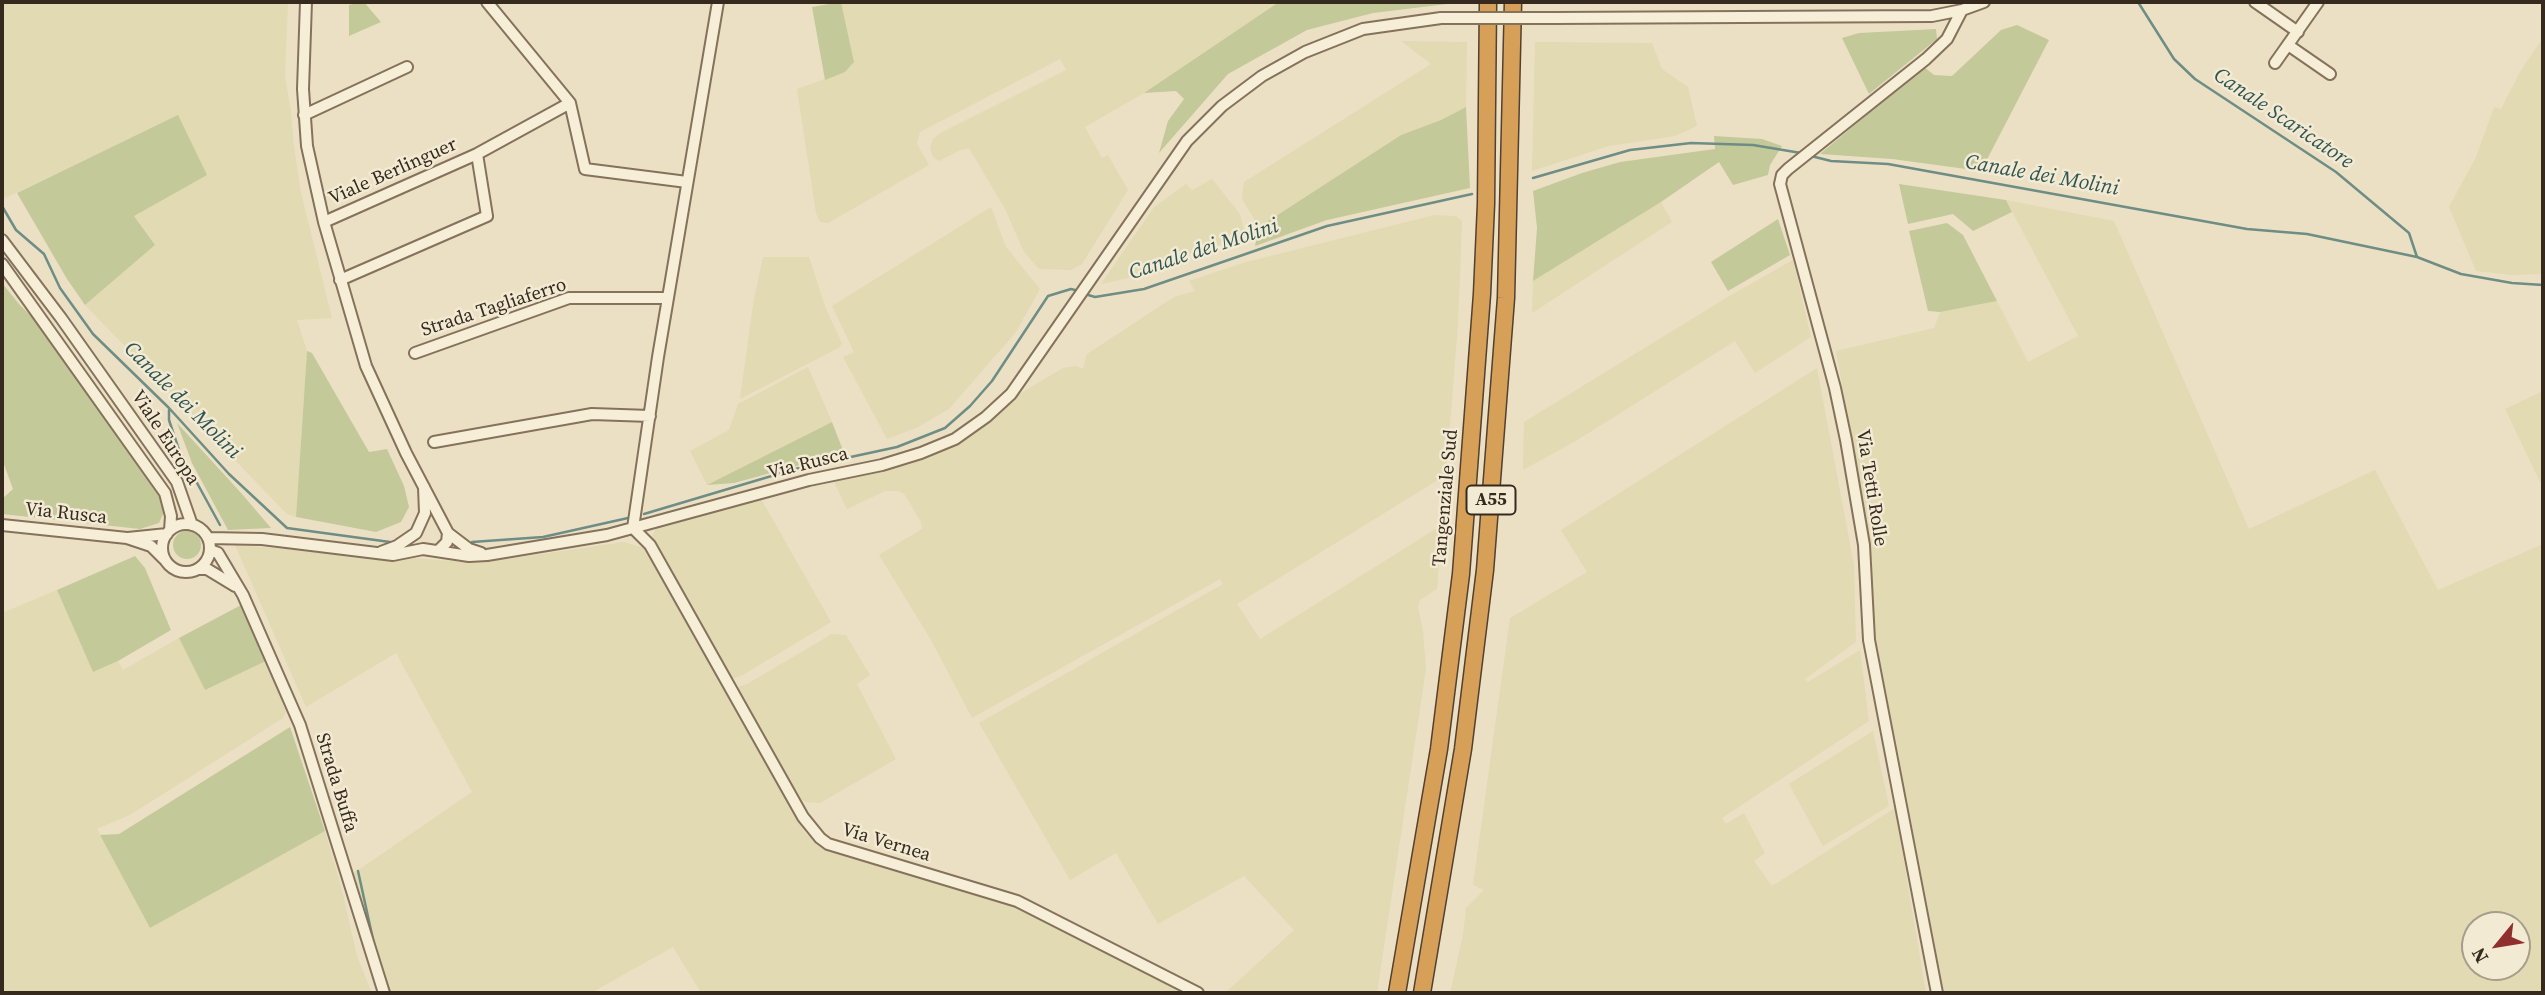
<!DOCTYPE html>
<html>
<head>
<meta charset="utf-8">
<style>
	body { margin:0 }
	#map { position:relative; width:2545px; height:995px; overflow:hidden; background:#ece0c4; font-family:"Source Serif 4",serif }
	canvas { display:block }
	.frame { position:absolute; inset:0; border:4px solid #362a1f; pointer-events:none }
	.north { position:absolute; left:2461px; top:911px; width:70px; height:70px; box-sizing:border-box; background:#f3ead3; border:2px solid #a79d8b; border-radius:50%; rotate:240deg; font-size:19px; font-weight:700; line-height:28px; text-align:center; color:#362a1f }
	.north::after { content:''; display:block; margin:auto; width:24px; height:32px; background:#912f2f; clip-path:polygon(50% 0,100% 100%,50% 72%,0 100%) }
</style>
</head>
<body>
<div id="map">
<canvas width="2545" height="995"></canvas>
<div class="frame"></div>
<div class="north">N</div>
</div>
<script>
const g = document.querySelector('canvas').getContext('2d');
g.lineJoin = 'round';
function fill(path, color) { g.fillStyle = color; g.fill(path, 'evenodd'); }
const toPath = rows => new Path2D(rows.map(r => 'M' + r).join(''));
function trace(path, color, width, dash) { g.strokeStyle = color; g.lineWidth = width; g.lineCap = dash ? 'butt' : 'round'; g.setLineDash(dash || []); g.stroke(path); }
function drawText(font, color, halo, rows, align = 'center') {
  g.font = font + ' "Source Serif 4",serif'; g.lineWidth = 5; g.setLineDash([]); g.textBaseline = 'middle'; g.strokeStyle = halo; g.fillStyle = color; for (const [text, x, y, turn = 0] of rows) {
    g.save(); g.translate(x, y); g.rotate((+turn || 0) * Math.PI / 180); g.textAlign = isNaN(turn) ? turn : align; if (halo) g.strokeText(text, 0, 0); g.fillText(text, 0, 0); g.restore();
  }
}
fill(toPath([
	[2,2,288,2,285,76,291,111,294,146,301,193,332,318,297,320,307,351,296,517,287,514,85,305,155,245,134,216,178,116,5,198,2,193],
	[841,2,1279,2,1144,93,1085,127,1102,158,1108,155,1128,190,1082,264,1071,270,1039,269,1024,252,1005,209,969,148,960,150,939,161,933,157,930,147,933,139,942,132,1066,70,1060,59,920,132,917,144,929,165,828,223,820,222,816,213,797,89,845,72,854,62],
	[2543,38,2543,274,2512,275,2476,271,2449,207,2476,157,2494,107,2501,109,2521,70],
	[1401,41,1467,42,1466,107,1441,120,1401,135,1259,227,1242,199,1244,182,1431,64],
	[1535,42,1652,43,1662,69,1688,87,1697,126,1675,136,1609,146,1532,171],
	[1212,179,1240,214,1244,230,1229,242,1184,255,1138,276,1101,284,1154,207,1186,184,1192,190],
	[2006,200,2114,221,2249,529,2375,470,2438,590,2543,544,2543,993,1939,993,1870,609,1870,549,1864,505,1836,351,1934,328,1940,312,1997,301,2028,362,2078,336],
	[2475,925,2517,925,2517,967,2475,967],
	[1661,202,1672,222,1532,313,1533,281],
	[991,207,1006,247,1040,289,1016,332,949,409,916,428,887,439,843,357,854,352,832,306],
	[1434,215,1456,216,1462,221,1458,325,1446,475,1237,604,1260,639,1442,525,1437,589,1420,600,1418,607,1423,631,1426,669,1377,993,1225,993,1294,930,1244,876,1158,924,1116,853,1070,880,979,723,1223,584,1220,579,972,718,931,640,879,555,922,529,921,522,905,495,899,491,885,491,847,509,833,480,908,465,944,451,976,432,1011,399,1063,368,1076,366,1083,369,1087,354,1174,297,1195,291,1189,281,1246,262],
	[763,257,809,257,826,309,842,343,840,347,740,399,753,304],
	[1793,260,1811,337,1755,373,1735,341,1579,439,1523,470,1524,422,1731,295],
	[808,367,832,422,707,485,690,451,729,430,738,404],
	[1817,368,1854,565,1856,642,1805,679,1808,682,1860,650,1869,721,1722,818,1726,824,1744,813,1765,853,1754,861,1772,886,1895,808,1926,993,1450,993,1463,935,1466,908,1484,890,1473,885,1510,618,1587,572,1561,530],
	[2543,391,2543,488,2505,409],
	[760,497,831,622,741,676,730,679,652,537,656,528],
	[623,542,648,549,805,833,824,849,1018,906,1188,993,701,993,673,947,591,993,390,993,374,959,351,875,472,792,396,653,306,707,235,545,466,562,508,559],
	[57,590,93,672,118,661,123,670,179,638,205,690,266,661,286,712,283,718,130,815,97,829,150,928,325,831,341,886,357,956,372,993,2,993,2,613],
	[832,634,846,635,870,675,857,684,896,759,820,803,805,802,792,791,735,688,747,684],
	[1873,731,1889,806,1823,846,1789,784]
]), '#e1dab2');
fill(toPath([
	[360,2,364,2,381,22,349,36,349,5],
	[841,2,854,62,845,72,825,80,812,7],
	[1279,2,1464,2,1373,13,1307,30,1228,74,1159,153,1168,121,1184,99,1176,91,1144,93],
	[2017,25,2049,40,1981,171,1892,159,1820,154,1924,67,1934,75,1952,76,2001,30],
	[1936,29,1937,39,1869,94,1842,38,1859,33],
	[1466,107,1470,188,1327,220,1255,246,1259,227,1401,135,1441,120],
	[178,115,207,175,134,216,155,245,85,305,67,279,17,193],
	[1714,136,1762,139,1782,146,1770,165,1768,175,1733,185,1719,162,1661,202,1533,281,1537,228,1533,191,1582,173,1620,162,1715,149],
	[1899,184,2006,200,2012,212,1973,231,1953,214,1908,224],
	[1778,219,1790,255,1728,291,1711,262],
	[1947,223,1963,235,1997,301,1940,312,1928,311,1909,231],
	[2,283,19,304,41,326,161,494,164,512,159,523,140,529,2,514,2,499,13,489,2,459],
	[307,351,312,353,369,452,387,449,404,486,409,507,401,522,376,532,296,517],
	[832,422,844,453,734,483,707,485],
	[177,423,242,494,271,528,228,530,192,463],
	'173 545a14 14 0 1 1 28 0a14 14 0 1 1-28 0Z',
	[135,556,145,568,171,630,118,661,93,672,57,590],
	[241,605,266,661,205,690,179,638],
	[290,727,325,831,150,928,100,835,119,834]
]), '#c3c999');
trace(toPath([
	[2138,2,2174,59,2195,79,2336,172,2409,233,2417,257],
	[1811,156,1831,161,1888,164,2247,229,2307,234,2417,257,2461,274,2512,283,2543,285],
	[1533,178,1630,150,1691,143,1753,145,1801,153],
	[2,206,16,230,44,254,60,288,93,334,169,408,229,474,287,528,390,542],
	[1085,294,1095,297,1144,289,1327,226,1472,194],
	[169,410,169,420,179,450,220,525],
	[644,514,795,469,897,447,945,428,970,406,992,381,1048,296,1071,289,1079,291],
	[472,542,543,537,628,518],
	[358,871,374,944],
	[385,980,390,993]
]), '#6d8d85', 2.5);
const minor = toPath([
	[306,2,303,89,307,146,324,222,366,366,406,453,448,533,447,542,439,550],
	[487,2,570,103,585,169,687,182],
	[2255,2,2298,32],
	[1554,18,1932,16,1962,10,1984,2],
	[2288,45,2330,74],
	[2275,63,2318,2],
	[304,115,407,67],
	[324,222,477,154,570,103],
	[2,240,61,318,177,482,192,525],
	[2,264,165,493,171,516,170,530],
	[340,280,487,216,477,154],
	[415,353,569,298,668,298],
	[434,442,592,414,650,416],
	'162 548a24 24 0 1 1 48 0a24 24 0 1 1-48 0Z',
	[2,525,127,538,151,546,164,559],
	[633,528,650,545,803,817,820,838,828,844,1017,901,1198,993],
	[633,528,658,357,718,2],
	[448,533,469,549,481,553],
	[128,538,167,534],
	[208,538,262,539,393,555,423,549,469,556,487,555,607,535,809,480,882,465,921,453,955,439,986,417,1011,394,1187,141,1222,106,1262,76,1305,52,1363,29,1441,18],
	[210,550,218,553,243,595,300,725,384,993],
	[381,552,397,546,416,533,425,513,424,487],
	[198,569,207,569,235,586],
	[1937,993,1869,640,1864,545,1846,440,1835,388,1780,184,1782,175,1788,169,1926,59,1947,39,1962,10]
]);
const highway = toPath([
	[1397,993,1439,749,1461,574,1482,294,1486,204,1488,2],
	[1422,993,1463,749,1485,570,1506,298,1513,2]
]);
trace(minor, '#85725c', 14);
trace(highway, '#534030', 19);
trace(minor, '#f7eed7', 10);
trace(highway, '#d6a059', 16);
const minorBridge = toPath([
	[1441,18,1554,18]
]);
trace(minorBridge, '#85725c', 14, []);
trace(minorBridge, '#f7eed7', 10);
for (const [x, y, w] of [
	[1491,500,49]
]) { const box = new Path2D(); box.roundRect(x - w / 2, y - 14.5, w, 29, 5); g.fillStyle = '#f3ead3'; g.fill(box); trace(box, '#362a1f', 2); }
drawText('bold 18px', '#362a1f', null, [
	["A55",1491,500]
]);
drawText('19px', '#362a1f', '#f3ead3', [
	["Viale Berlinguer",393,172,-24],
	["Strada Tagliaferro",494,308,-18],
	["Viale Europa",165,438,57],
	["Via Rusca",808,464,-14],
	["Via Tetti Rolle",1871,488,81],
	["Tangenziale Sud",1446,498,-85],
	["Via Rusca",66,514,6],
	["Strada Buffa",336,783,73],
	["Via Vernea",886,843,17]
]);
drawText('italic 21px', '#2f5553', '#f3ead3', [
	["Canale Scaricatore",2283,119,34],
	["Canale dei Molini",2042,176,10],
	["Canale dei Molini",1204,250,-18],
	["Canale dei Molini",182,401,45]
]);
</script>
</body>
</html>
